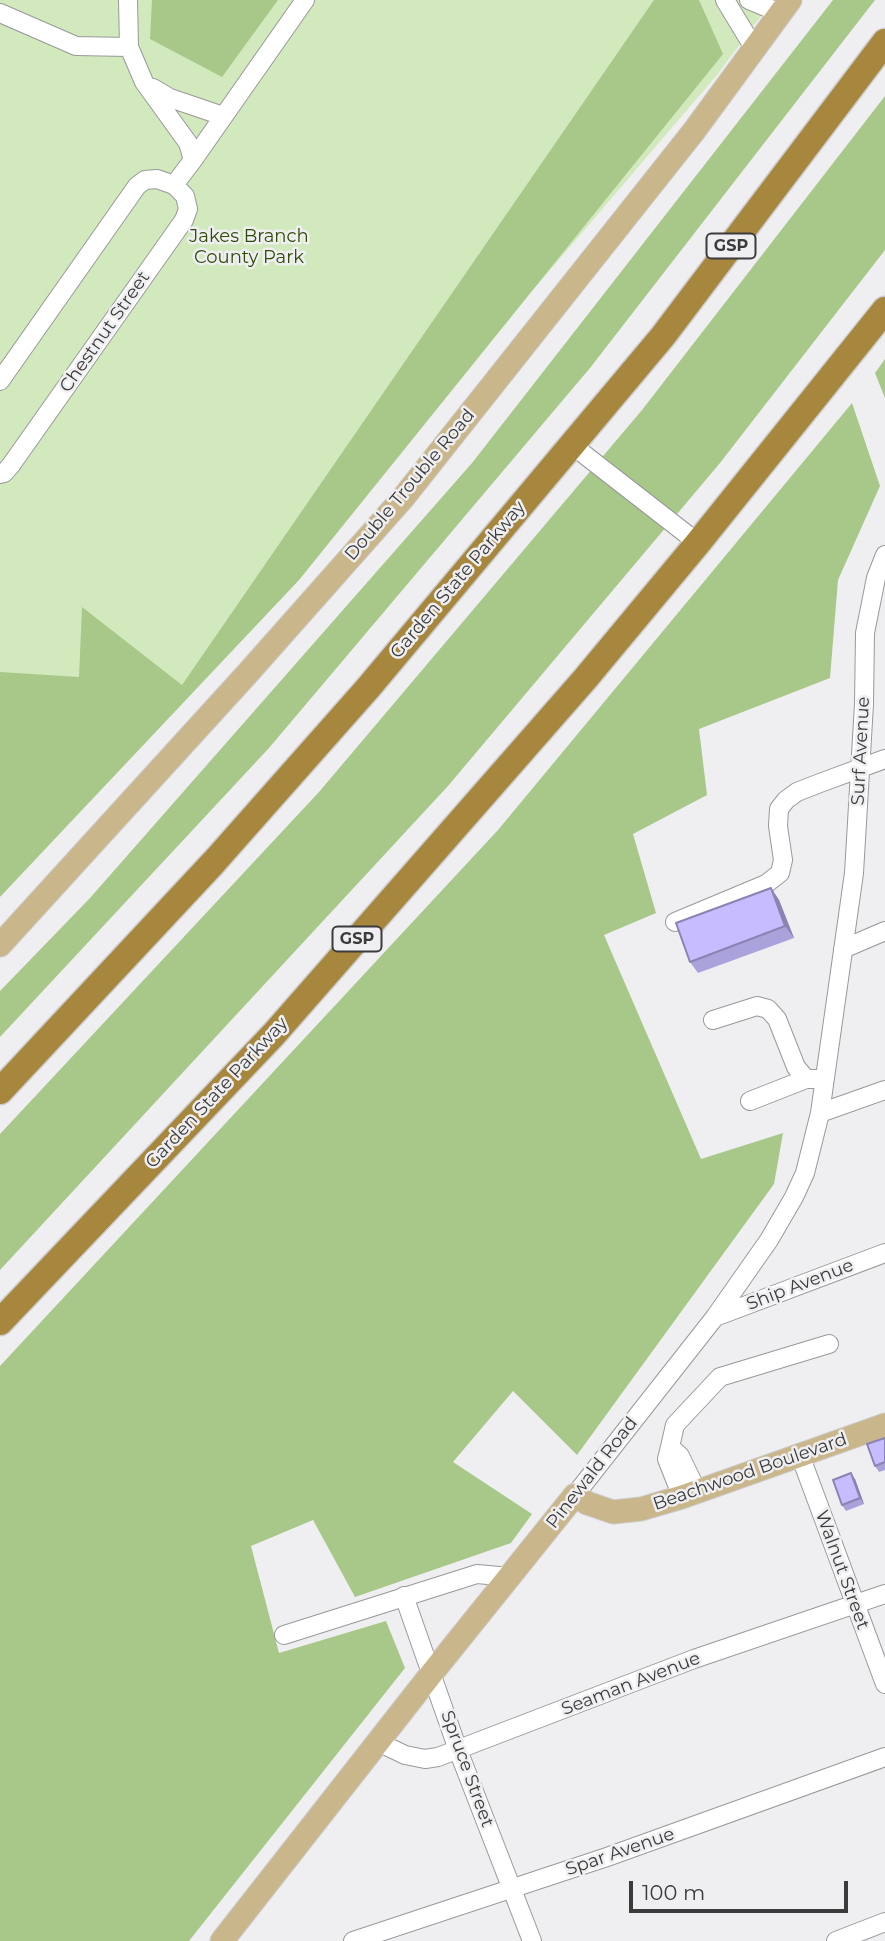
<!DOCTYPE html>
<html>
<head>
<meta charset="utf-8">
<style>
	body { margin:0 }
	#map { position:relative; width:885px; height:1941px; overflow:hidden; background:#efeff1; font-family:Montserrat,sans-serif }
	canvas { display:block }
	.scale { position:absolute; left:629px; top:1881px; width:219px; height:32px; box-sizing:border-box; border:4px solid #3b3b3c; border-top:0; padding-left:9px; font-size:21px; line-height:24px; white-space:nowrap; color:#3b3b3c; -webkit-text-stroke:5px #efeff1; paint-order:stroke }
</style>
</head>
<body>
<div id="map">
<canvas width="885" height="1941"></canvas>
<div class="scale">100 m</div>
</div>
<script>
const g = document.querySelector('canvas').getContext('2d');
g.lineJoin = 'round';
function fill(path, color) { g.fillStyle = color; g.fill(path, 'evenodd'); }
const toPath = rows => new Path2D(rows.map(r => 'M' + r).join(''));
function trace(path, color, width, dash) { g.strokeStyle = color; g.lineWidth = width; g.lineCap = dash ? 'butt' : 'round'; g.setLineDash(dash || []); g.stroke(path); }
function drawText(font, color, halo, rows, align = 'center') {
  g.font = font + ' Montserrat,sans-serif'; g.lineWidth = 5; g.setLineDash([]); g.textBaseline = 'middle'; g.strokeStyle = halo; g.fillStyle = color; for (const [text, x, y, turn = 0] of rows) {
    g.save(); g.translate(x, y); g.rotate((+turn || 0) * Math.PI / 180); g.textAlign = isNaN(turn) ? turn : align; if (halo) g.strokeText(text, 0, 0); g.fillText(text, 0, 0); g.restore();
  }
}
fill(toPath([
	[0,0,773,0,717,75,527,297,299,580,0,896]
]), '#d2e9bd');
fill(toPath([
	[152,0,278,0,222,77,150,39],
	[654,0,699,0,723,54,299,580,0,897,0,672,79,677,82,607,182,685],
	[833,0,875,0,590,368,269,748,0,1037,0,991,90,898,472,463],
	[885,96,885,250,720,463,448,786,0,1270,0,1134,319,792,642,410],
	[885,359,885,398,875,373],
	[852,403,880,486,838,580,830,678,699,729,707,795,633,834,656,913,604,935,701,1159,783,1133,774,1184,577,1455,513,1391,453,1462,532,1514,511,1543,355,1597,313,1520,251,1546,279,1653,386,1621,405,1668,189,1941,0,1941,0,1366,498,830]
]), '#a8c889');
const minor = toPath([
	[128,0,129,47,144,82,188,143,193,160],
	[725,0,754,48],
	[749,0,780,13],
	[0,13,76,46,129,47],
	[153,88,170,98,223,116],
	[174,185,193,160,305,0],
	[0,381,137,186,145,180,157,179,174,185,185,196,188,209,184,220,11,465,4,473,0,474],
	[572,445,698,543],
	[675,922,766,884,780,873,783,860,778,826,779,809,786,800,797,792,820,783,885,759],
	[843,949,885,931],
	[713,1020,757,1006,768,1009,777,1019,796,1067,806,1079,825,1079],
	[750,1101,806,1079],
	[820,1113,885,1090],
	[715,1317,885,1253],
	[670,1447,675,1425,720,1377,829,1344],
	[800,1455,885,1684],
	[575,1495,715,1317,769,1240,794,1197,805,1173,820,1113,854,873,864,704,865,633,876,578,885,555],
	[682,1497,667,1459,670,1447,680,1456,697,1491],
	[404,1596,458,1750,532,1941],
	[284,1635,477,1574,510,1577],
	[378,1742,405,1755,425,1759,438,1757,694,1659,885,1594],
	[353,1941,607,1857,885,1757],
	[836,1941,885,1922]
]);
const major = toPath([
	[0,945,247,674,403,498,694,131,790,0],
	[222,1941,432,1673,575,1495,587,1503,613,1512,641,1509,682,1497,885,1425]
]);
const highway = toPath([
	[0,1091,214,862,368,688,663,336,885,42],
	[0,1322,274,1034,585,679,698,543,885,310]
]);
trace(minor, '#98999a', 20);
trace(major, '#ccc', 25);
trace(highway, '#ccc', 29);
trace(minor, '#fff', 18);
trace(major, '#cab68b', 23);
trace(highway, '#a7863d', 26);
fill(toPath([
	[771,888,779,900,794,938,698,973,690,962],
	[885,1438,885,1470,879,1472,875,1466],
	[855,1479,864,1504,846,1511,842,1505]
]), '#aaa2db');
fill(toPath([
	[771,888,779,900,794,938,785,926],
	[851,1473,855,1479,864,1504,860,1498]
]), '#8b84b2');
const building = toPath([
	[771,888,785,926,690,962,676,923,771,888],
	[885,1438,885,1462,875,1466,867,1444,885,1438],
	[851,1473,860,1498,842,1505,833,1480,851,1473]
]);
fill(building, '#c6bcff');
trace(building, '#8b84b2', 2);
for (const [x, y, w] of [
	[731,246,49],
	[357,939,49]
]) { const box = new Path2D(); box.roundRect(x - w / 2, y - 12.5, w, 25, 5); g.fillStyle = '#efeff1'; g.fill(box); trace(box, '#3b3b3c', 2); }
drawText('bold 16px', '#3b3b3c', null, [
	["GSP",731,246],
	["GSP",357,939]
]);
drawText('18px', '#2f4c05', '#efeff1', [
	["Jakes Branch",249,237],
	["County Park",249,258]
]);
drawText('18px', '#3b3b3c', '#efeff1', [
	["Chestnut Street",105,332,-55],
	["Double Trouble Road",410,485,-50],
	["Garden State Parkway",458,580,-50],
	["Surf Avenue",861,751,-87],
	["Garden State Parkway",217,1093,-47],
	["Ship Avenue",800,1285,-21],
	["Beachwood Boulevard",750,1472,-19],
	["Pinewald Road",592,1473,-52],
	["Walnut Street",842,1570,70],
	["Seaman Avenue",631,1684,-21],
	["Spruce Street",467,1769,70],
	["Spar Avenue",620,1852,-19]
]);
</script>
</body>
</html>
